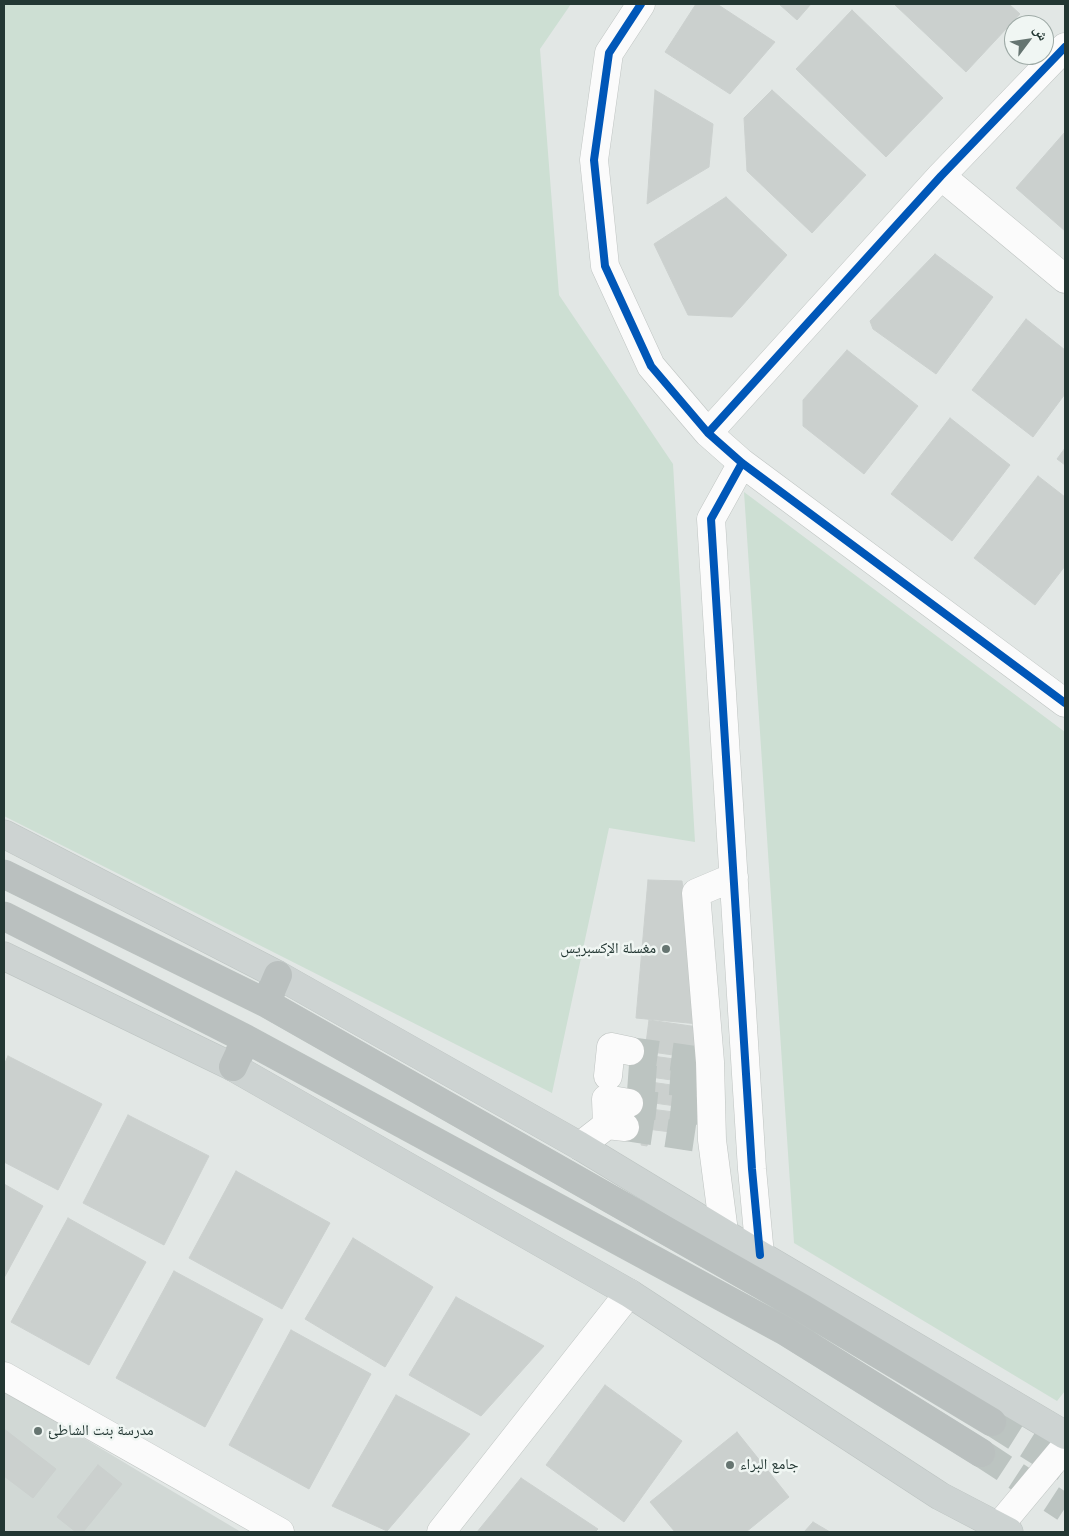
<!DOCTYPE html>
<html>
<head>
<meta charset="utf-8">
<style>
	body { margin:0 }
	#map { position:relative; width:1069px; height:1536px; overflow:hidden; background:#e2e7e5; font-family:Montserrat,"Noto Naskh Arabic",sans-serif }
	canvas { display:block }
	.frame { position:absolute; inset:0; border:5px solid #233733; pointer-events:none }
	.north { position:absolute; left:1004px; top:15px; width:50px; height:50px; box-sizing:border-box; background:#f0f6f3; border:1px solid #9eaaa6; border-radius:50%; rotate:59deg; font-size:14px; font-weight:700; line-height:20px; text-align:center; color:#233733 }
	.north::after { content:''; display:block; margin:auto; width:18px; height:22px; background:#667571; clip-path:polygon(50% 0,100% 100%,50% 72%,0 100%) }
</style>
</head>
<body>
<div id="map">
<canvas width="1069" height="1536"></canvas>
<div class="frame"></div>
<div class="north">ش</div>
</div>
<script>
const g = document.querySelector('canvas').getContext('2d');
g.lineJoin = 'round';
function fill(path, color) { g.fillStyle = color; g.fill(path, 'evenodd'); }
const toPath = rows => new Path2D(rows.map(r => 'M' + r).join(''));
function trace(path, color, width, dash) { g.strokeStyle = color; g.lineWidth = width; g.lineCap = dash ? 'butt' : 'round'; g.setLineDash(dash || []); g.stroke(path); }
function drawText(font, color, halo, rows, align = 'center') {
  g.font = font + ' Montserrat,"Noto Naskh Arabic",sans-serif'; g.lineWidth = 5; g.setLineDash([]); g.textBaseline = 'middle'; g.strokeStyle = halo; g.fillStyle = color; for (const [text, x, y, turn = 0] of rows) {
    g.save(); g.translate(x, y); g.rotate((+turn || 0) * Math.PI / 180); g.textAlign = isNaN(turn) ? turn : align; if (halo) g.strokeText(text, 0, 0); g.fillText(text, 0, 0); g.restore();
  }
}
fill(toPath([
	[4,1390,140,1472,241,1532,4,1532]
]), '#d1d8d5');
fill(toPath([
	[4,4,571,4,540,49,559,295,673,464,695,842,609,828,552,1093,4,816],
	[744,492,1065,732,1065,1391,1057,1401,794,1243]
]), '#cddfd3');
const building = toPath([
	[696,4,717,4,775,42,730,94,665,52,696,4],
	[779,4,811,4,797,20,779,4],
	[894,4,1009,4,1020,14,966,72,894,4],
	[852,10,943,98,886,157,796,69,852,10],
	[655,90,713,124,709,167,647,204,655,90],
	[772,90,866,175,812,233,747,171,744,118,772,90],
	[1065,132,1065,231,1016,188,1065,132],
	[726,197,787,255,732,317,688,315,654,244,726,197],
	[935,254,993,297,936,374,873,329,870,321,935,254],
	[1026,319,1065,350,1065,394,1033,437,972,390,1026,319],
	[847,350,918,406,864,474,803,426,803,400,847,350],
	[950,418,1010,465,952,541,891,494,950,418],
	[1065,448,1065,465,1057,459,1065,448],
	[1038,476,1065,497,1065,566,1035,605,974,558,1038,476],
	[648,880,682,881,699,1024,636,1018,648,880],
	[649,1020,698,1027,694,1058,645,1051,649,1020],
	[645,1055,696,1062,693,1083,643,1076,645,1055],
	[8,1056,102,1104,58,1190,4,1162,4,1065,8,1056],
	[643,1081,693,1088,690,1108,640,1101,643,1081],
	[642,1108,690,1114,687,1134,639,1128,642,1108],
	[128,1115,209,1156,164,1245,83,1203,128,1115],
	[642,1139,648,1140,647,1146,641,1145,642,1139],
	[679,1142,685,1143,684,1149,679,1148,679,1142],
	[236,1171,330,1223,282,1309,189,1258,236,1171],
	[4,1184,43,1206,4,1278,4,1184],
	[68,1218,146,1262,89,1365,11,1322,68,1218],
	[353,1238,433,1287,385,1367,305,1319,353,1238],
	[174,1271,263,1319,205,1427,116,1378,174,1271],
	[456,1297,544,1346,481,1416,409,1375,456,1297],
	[291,1330,371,1374,309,1489,229,1445,291,1330],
	[605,1385,682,1441,624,1522,546,1465,605,1385],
	[396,1395,470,1434,387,1531,332,1506,396,1395],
	[4,1429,56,1469,33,1498,4,1476,4,1429],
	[737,1432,789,1497,746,1532,675,1532,650,1502,737,1432],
	[98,1465,122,1484,83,1532,76,1532,57,1517,98,1465],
	[521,1478,598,1529,595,1532,477,1532,521,1478],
	[813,1522,830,1532,804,1532,813,1522]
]);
fill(building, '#cbd0ce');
trace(building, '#cbd0ce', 1);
trace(toPath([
	[630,1051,710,1062],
	[628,1078,711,1084],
	[629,1103,710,1112],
	[625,1127,712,1140]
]), '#bcc4c1', 28, [28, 14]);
trace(toPath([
	[992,1422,1065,1468],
	[981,1453,1065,1508]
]), '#bcc4c1', 28, [28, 14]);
const minor = toPath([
	[641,4,609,53,594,160,605,266,651,366,708,433,742,463,1065,703],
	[941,176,1065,279],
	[708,433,941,176,1065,47],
	[742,463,711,519,752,1169,760,1255],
	[608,1076,611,1047,630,1051],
	[607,1125,606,1099,629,1103],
	[580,1146,607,1125,625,1127],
	[724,1232,712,1140,710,1062,696,893,734,877],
	[4,1376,280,1532],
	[441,1532,629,1293],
	[994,1532,1065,1447]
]);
const major = toPath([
	[4,834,278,975,580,1146,760,1255,1065,1435],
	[4,956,233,1067,629,1293,940,1496,1009,1532]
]);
const highway = toPath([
	[4,874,266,1003,804,1309,992,1422],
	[4,916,246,1039,785,1331,981,1453],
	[266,1003,278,975],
	[233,1067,246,1039]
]);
trace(minor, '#bfc4c2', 29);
trace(major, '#bcc3c1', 29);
trace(highway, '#bcc3c1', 29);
trace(minor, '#fbfbfb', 28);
trace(major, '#cdd3d2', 28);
trace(highway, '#bac0bf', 28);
trace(toPath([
	[641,4,609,53,594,160,605,266,651,366,708,433,742,463,1065,703],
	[708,433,941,176,1065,47],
	[742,463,711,519,752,1169,760,1255]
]), '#0057b8', 8);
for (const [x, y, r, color] of [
	[666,949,5,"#667571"],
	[38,1431,5,"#667571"],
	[730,1465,5,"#667571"]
]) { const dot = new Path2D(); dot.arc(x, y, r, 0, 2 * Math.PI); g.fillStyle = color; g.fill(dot); trace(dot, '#f0f6f3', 2); }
drawText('15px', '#233733', '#f0f6f3', [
	["مغسلة الإكسبريس",656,949,"right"],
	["مدرسة بنت الشاطئ",48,1431],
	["جامع البراء",740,1465]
], 'left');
</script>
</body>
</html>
